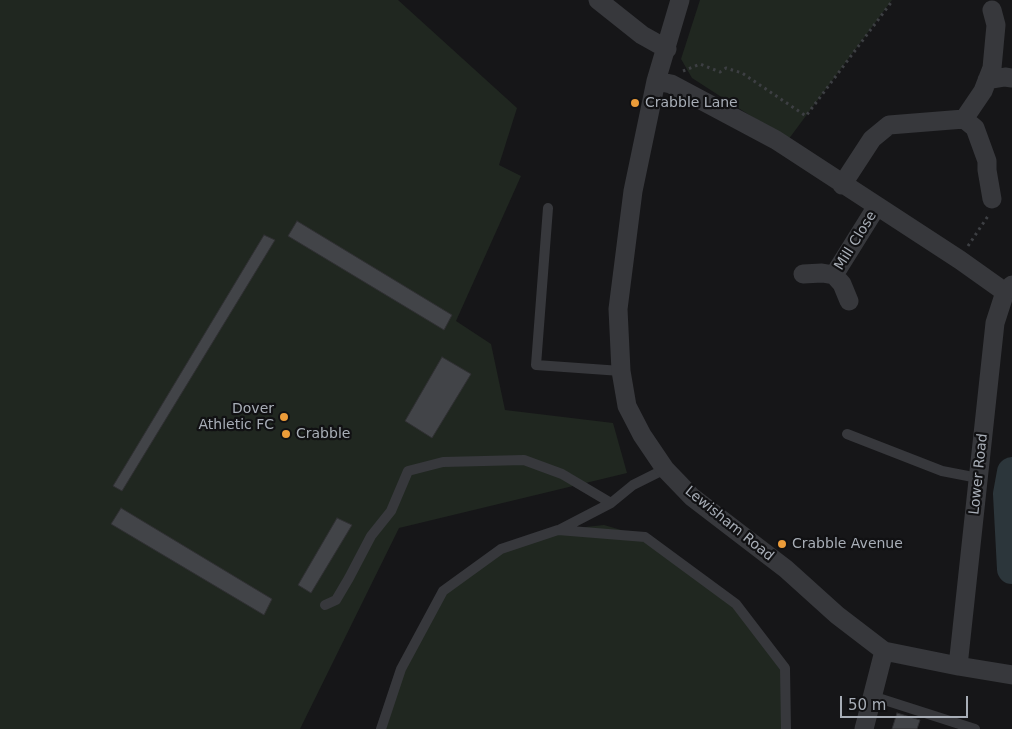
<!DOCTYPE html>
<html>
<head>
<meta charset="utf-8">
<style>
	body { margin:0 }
	#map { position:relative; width:1012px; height:729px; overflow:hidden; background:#161618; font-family:"DejaVu Sans",sans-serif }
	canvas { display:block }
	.scale { position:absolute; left:840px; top:696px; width:128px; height:22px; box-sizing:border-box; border:2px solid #a8aeb7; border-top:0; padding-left:6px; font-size:15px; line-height:18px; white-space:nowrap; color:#a8aeb7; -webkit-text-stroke:4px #111113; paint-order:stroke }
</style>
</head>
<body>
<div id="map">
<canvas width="1012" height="729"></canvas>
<div class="scale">50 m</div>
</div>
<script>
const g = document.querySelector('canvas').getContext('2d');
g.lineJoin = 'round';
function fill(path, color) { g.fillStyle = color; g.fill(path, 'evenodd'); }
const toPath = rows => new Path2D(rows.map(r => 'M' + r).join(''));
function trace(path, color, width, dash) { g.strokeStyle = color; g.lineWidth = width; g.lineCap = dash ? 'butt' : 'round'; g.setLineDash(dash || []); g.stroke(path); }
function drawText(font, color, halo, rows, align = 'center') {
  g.font = font + ' "DejaVu Sans",sans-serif'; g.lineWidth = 4.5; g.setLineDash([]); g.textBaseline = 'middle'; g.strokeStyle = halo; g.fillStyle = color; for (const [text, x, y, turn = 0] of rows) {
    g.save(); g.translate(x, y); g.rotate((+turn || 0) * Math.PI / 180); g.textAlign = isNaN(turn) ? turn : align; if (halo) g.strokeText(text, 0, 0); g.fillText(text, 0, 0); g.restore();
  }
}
fill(toPath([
	[0,0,398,0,517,108,499,165,521,176,456,321,491,344,505,410,613,423,627,473,399,528,300,729,0,729],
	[700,0,892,0,788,140,692,78,681,59],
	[604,525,645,537,736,604,785,665,786,729,381,729,401,669,443,591,501,549,558,530]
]), '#202720');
trace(toPath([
	[1012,472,1008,494,1012,569]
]), '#2c363b', 30);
const building = toPath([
	[297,221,452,315,444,330,288,236,297,221],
	[264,235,275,240,122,491,113,486,264,235],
	[442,357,471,374,432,438,405,421,442,357],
	[121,508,272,599,264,615,111,524,121,508],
	[337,518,352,525,311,593,298,585,337,518],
	[897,713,920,720,917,729,892,729,897,713]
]);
fill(building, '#424448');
trace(building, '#303033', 1);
trace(toPath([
	[683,71,700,64,720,72,726,68,742,73,806,116,893,0],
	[968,246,988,216]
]), '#3d3f43', 3, [2.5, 4]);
trace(toPath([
	[548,208,536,365,621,371],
	[847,434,942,471,978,478],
	[559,530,611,503],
	[325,605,336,600,349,578,371,536,391,511,408,471,443,462,524,460,562,474,611,503,633,485,665,469],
	[872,696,975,729],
	[381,729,401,669,443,591,501,549,558,530,645,537,736,604,785,668,786,729]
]), '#37383c', 10);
trace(toPath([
	[598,0,642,35,667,49],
	[680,0,656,81,633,191,618,309,621,371,627,406,642,435,665,469,692,497,786,569,837,615,884,651,958,666,1012,675],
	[987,80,1005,77,1012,78],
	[656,81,671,84,776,140,960,260,1005,292],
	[964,119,983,91,992,68,996,25,992,10],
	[842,185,872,139,889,125,964,119,975,128,987,161,987,170,992,199],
	[803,274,822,273,834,275,842,284,849,301],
	[834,275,877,206],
	[958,666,995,323,1005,292,1012,285],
	[864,729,884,651]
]), '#37383c', 19);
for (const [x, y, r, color] of [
	[635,103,5,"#ec9c39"],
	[284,417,5,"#ec9c39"],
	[286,434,5,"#ec9c39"],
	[782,544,5,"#ec9c39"]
]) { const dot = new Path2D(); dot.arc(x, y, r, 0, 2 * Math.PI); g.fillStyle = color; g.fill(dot); trace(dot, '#111113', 2); }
drawText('14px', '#a8aeb7', '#111113', [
	["Crabble Lane",645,103],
	["Dover",274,409,"right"],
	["Athletic FC",274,425,"right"],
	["Crabble",296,434],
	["Crabble Avenue",792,544]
], 'left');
drawText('14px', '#a8aeb7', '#111113', [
	["Mill Close",856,241,-58],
	["Lower Road",979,474,-84],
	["Lewisham Road",729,524,39]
]);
</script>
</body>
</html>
